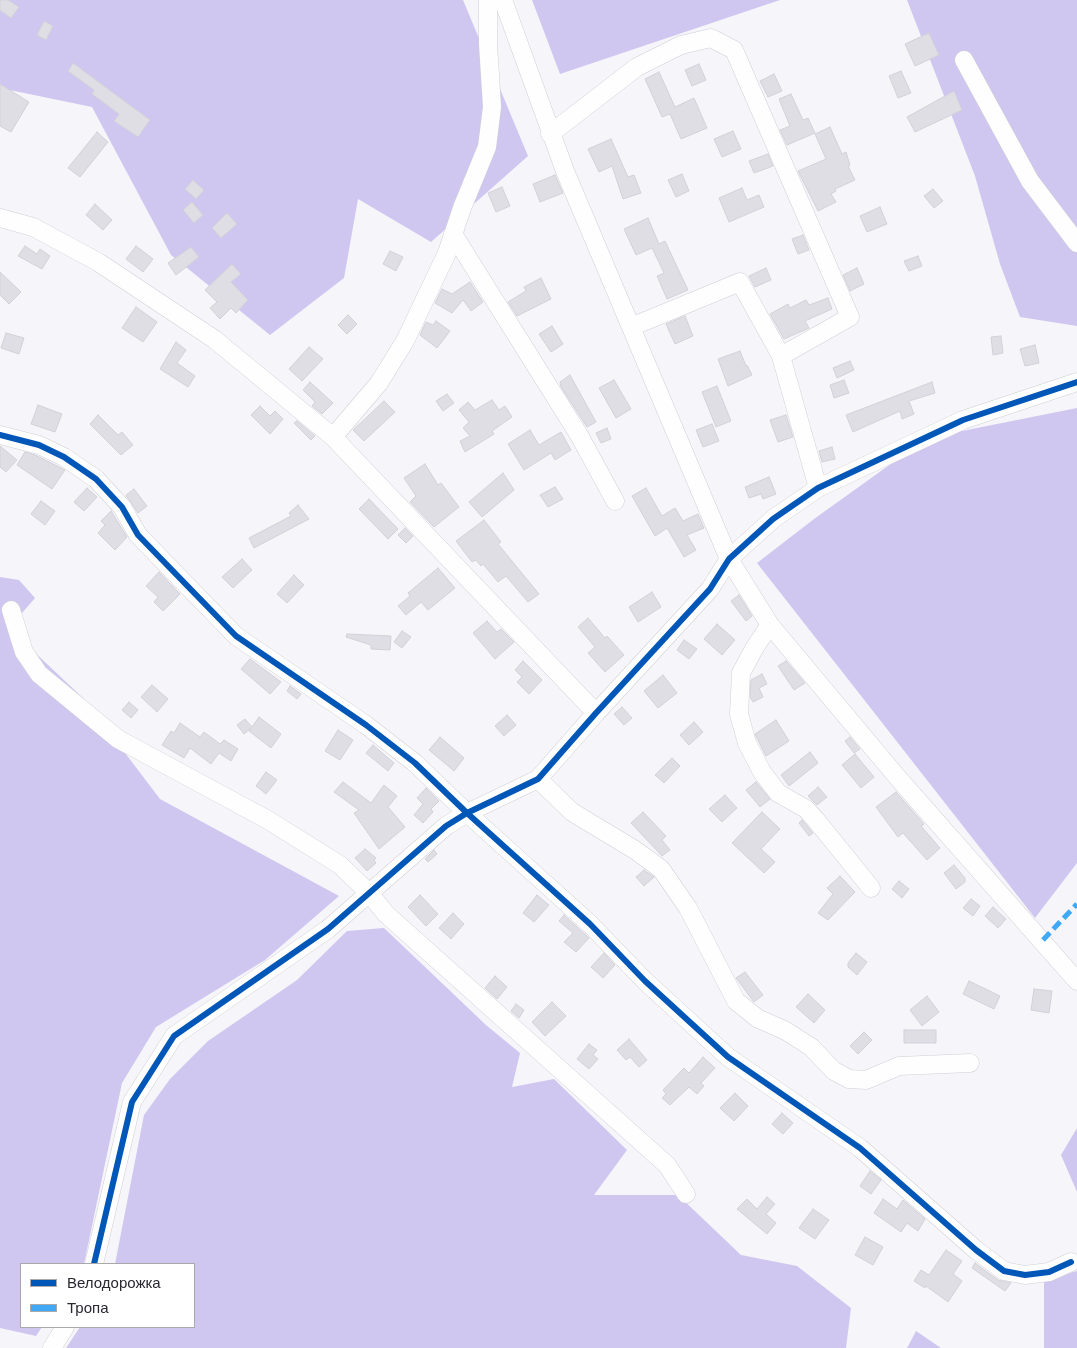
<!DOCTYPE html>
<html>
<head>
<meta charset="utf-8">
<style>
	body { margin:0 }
	#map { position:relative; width:1077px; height:1348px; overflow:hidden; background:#f5f5fa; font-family:Helvetica,sans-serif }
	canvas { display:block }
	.legend { position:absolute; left:20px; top:1263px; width:175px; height:65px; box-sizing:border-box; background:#fff; border:1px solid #a9a9ac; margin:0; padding:6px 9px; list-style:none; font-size:15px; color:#29272f }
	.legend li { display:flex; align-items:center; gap:10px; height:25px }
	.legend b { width:25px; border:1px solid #a9a9ac }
</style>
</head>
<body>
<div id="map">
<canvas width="1077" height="1348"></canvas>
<ul class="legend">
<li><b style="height:6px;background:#0057b8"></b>Велодорожка</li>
<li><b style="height:6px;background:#3fa9f5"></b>Тропа</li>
</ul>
</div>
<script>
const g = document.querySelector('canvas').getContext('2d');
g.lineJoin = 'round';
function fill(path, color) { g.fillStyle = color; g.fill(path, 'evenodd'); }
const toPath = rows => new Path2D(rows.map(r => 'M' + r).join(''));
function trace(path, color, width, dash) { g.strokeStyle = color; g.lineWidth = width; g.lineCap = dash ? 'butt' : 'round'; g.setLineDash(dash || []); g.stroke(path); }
fill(toPath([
	[0,0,463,0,528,156,431,242,358,199,344,278,270,335,171,255,92,107,0,88],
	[532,0,780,0,560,74],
	[907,0,1077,0,1077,326,1020,317,1000,264,975,176],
	[1077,408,1077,863,1035,918,757,563,814,519,927,438],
	[0,577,19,580,35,598,9,628,84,699,160,799,339,896,265,960,156,1027,122,1083,84,1264,21,1264,21,1327,42,1327,36,1336,0,1328],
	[384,928,486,1025,520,1053,512,1087,554,1079,627,1150,594,1195,678,1195,741,1255,797,1266,851,1308,846,1348,66,1348,80,1327,194,1327,194,1264,115,1264,144,1115,170,1079,208,1041,297,980,347,931],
	[1077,1128,1077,1192,1061,1155],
	[1077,1271,1077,1348,1044,1348,1044,1280],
	[916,1331,941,1348,907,1348]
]), '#d0c7f1');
const building = toPath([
	[0,0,8,0,19,7,11,18,0,10,0,0],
	[44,21,53,26,46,40,37,35,44,21],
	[929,33,939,55,915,66,905,44,929,33],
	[73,63,150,120,138,137,114,121,119,114,92,94,94,90,68,71,73,63],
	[699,64,706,80,692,86,685,70,699,64],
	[901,71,911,93,898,98,889,76,901,71],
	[659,72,675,107,694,98,707,128,681,139,670,114,662,117,645,79,659,72],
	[774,74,782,91,768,97,760,81,774,74],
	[0,84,29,102,11,132,0,126,0,84],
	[954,91,962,110,915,132,907,117,954,91],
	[791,94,803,120,808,118,815,133,787,145,780,130,790,126,779,99,791,94],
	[830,127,842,154,846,152,850,165,848,166,855,180,835,189,836,191,831,194,836,202,818,211,798,171,826,159,815,134,830,127],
	[733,131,741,149,722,157,714,139,733,131],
	[97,132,108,142,80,177,68,168,97,132],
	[611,139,628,177,634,175,641,193,623,199,612,166,599,172,588,149,611,139],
	[768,154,773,166,754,173,749,161,768,154],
	[682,174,689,191,676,197,668,180,682,174],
	[555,175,563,193,540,202,533,184,555,175],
	[193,180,204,190,196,199,185,189,193,180],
	[502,187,510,206,496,212,488,193,502,187],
	[742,188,747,200,759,195,764,207,729,222,719,198,742,188],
	[933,189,943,201,934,208,924,196,933,189],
	[192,202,203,215,194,223,183,210,192,202],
	[95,204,112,220,103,230,86,215,95,204],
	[880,207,887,224,867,232,860,216,880,207],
	[227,213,237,224,221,238,212,228,227,213],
	[648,218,659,244,665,241,688,290,667,299,657,276,664,273,652,248,636,255,624,229,648,218],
	[803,235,809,250,798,254,792,239,803,235],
	[25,246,37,254,40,249,50,256,42,269,18,256,25,246],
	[136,246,153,259,143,272,126,259,136,246],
	[191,247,199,257,176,275,168,263,191,247],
	[390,251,403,257,396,271,383,264,390,251],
	[918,256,922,266,909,271,904,261,918,256],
	[232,264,241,274,231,282,248,300,236,313,231,308,220,319,210,308,217,302,205,290,232,264],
	[766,268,771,280,755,287,749,276,766,268],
	[857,268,864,284,850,291,843,275,857,268],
	[0,272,21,292,9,304,0,295,0,272],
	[541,278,551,299,517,316,508,302,526,291,524,287,541,278],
	[470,282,483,302,471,311,463,300,452,313,435,303,442,289,452,294,470,282],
	[828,298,832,309,805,321,809,328,784,339,770,314,788,304,790,308,806,300,809,305,828,298],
	[136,307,157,322,143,342,122,328,136,307],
	[348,315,357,324,347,334,338,325,348,315],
	[685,316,693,336,675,344,666,324,685,316],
	[436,321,450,331,437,348,420,335,426,322,433,325,436,321],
	[552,326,563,344,551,352,539,334,552,326],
	[6,333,24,338,19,354,1,348,6,333],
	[1001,336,1003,353,993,355,991,337,1001,336],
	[176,342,186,350,177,363,195,376,188,387,160,369,176,342],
	[1035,345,1039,363,1025,366,1020,349,1035,345],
	[309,347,323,359,302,381,289,369,309,347],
	[740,351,746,366,747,365,752,375,728,386,718,359,740,351],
	[850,361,854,370,837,378,833,368,850,361],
	[570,375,596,422,587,427,561,387,560,382,570,375],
	[614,380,631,409,616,418,599,388,614,380],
	[844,380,849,393,834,398,830,385,844,380],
	[310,382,333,403,322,414,312,406,315,402,303,390,310,382],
	[932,382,935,393,909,401,914,414,902,419,900,411,853,432,846,415,932,382],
	[717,386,731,421,716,427,702,392,717,386],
	[447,394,454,403,443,411,436,401,447,394],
	[492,400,499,410,505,406,512,417,492,431,494,434,465,452,460,441,470,436,463,428,469,422,459,410,468,402,475,410,492,400],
	[384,401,395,412,364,441,353,430,384,401],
	[38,405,62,414,55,432,31,424,38,405],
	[260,406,270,416,275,411,283,419,270,434,251,415,260,406],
	[98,415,118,435,122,432,133,445,121,455,90,424,98,415],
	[786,415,793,437,778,442,770,420,786,415],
	[297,421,315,436,311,440,294,423,297,421],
	[712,424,719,441,703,447,696,430,712,424],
	[607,428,611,439,601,443,596,433,607,428],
	[530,430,539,445,561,432,571,450,555,460,551,453,524,470,508,444,530,430],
	[0,446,17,460,6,472,0,467,0,446],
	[832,447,835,459,822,462,819,451,832,447],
	[25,452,35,455,65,470,52,489,17,465,25,452],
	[425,464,438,485,441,483,459,507,434,527,410,502,416,496,404,478,425,464],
	[503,473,514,490,482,517,469,502,503,473],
	[769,477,776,494,763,499,761,494,749,498,745,487,769,477],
	[555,487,563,499,548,507,540,495,555,487],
	[87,488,97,497,84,511,74,502,87,488],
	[646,488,662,516,675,508,683,521,698,514,704,528,687,535,696,550,684,557,667,528,655,536,632,496,646,488],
	[134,489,147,506,138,513,126,495,134,489],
	[369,499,398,529,388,539,359,509,369,499],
	[41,501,55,511,45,525,31,514,41,501],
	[298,505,309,519,254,548,249,538,291,516,289,513,298,505],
	[111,511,127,537,115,550,98,533,105,525,101,521,111,511],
	[484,520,501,542,498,544,539,594,528,602,506,576,498,582,483,564,481,566,476,560,472,562,456,541,484,520],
	[405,528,413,536,406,543,398,535,405,528],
	[242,559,252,570,233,588,222,577,242,559],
	[438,568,455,588,428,610,421,602,406,615,398,606,410,596,408,593,438,568],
	[159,572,180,594,163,611,154,602,158,597,146,586,159,572],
	[294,575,304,585,287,603,277,594,294,575],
	[652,592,661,607,638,622,629,607,652,592],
	[739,595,752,616,746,621,731,601,739,595],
	[588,618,605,638,607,636,624,655,605,672,588,653,595,647,578,627,588,618],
	[487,621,497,632,501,629,514,642,495,659,473,633,487,621],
	[717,624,735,640,722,655,704,639,717,624],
	[402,631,411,637,402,648,394,642,402,631],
	[347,634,391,636,390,650,371,649,371,645,346,637,347,634],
	[684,640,697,649,689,659,677,650,684,640],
	[250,659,281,682,270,694,241,669,250,659],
	[523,661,542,680,529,694,517,682,522,677,515,670,523,661],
	[786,661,805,683,794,690,778,666,786,661],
	[762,674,767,684,759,688,763,697,753,702,750,697,751,680,762,674],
	[663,675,677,693,658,708,644,691,663,675],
	[152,685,168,699,157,712,141,697,152,685],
	[290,686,301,694,297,699,287,691,290,686],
	[129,702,138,710,131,718,122,710,129,702],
	[622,707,632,718,624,725,614,714,622,707],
	[507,715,516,725,504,736,495,726,507,715],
	[259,717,281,734,271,748,249,731,251,728,244,734,237,725,245,719,252,727,259,717],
	[776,720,789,741,766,756,755,734,776,720],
	[694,722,703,732,689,745,680,735,694,722],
	[180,723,200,737,204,732,220,744,224,740,238,749,231,761,219,753,211,764,190,748,184,758,162,745,171,731,174,733,180,723],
	[338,730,353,740,340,760,325,751,338,730],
	[440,737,464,758,454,771,429,750,440,737],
	[850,737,860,749,854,753,845,741,850,737],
	[373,745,394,763,388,771,366,753,373,745],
	[810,752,818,763,789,786,781,775,810,752],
	[855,754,874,777,861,788,842,765,855,754],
	[672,758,680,766,664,783,655,775,672,758],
	[266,772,277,780,266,794,256,786,266,772],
	[343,782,371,803,384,785,397,796,388,807,405,827,379,849,354,813,359,810,334,792,343,782],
	[756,782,770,799,760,807,746,790,756,782],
	[818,787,827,797,817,805,808,796,818,787],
	[426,788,439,801,431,809,433,812,423,823,414,815,423,804,417,798,426,788],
	[896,792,924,824,921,826,940,848,927,860,903,833,898,837,876,807,896,792],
	[725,795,737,808,722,822,709,809,725,795],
	[643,812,666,836,662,840,670,850,662,856,631,823,643,812],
	[762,812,780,829,761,849,775,862,764,873,732,843,762,812],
	[802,820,813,833,809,836,799,823,802,820],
	[365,849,376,858,374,860,376,863,367,871,355,858,365,849],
	[434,850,437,854,428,862,425,859,434,850],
	[954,865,965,878,965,882,956,889,944,873,954,865],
	[644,870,654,877,644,886,636,877,644,870],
	[840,876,855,892,828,920,818,913,833,894,827,888,840,876],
	[899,881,909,889,902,898,892,889,899,881],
	[420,895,438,914,426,926,408,907,420,895],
	[537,895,549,905,534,922,523,913,537,895],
	[971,899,980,906,973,916,963,908,971,899],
	[993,907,1006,919,998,928,985,916,993,907],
	[453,913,464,924,451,939,439,928,453,913],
	[564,915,589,938,576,952,564,942,573,933,559,921,564,915],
	[604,953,615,965,603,978,591,967,604,953],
	[856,953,867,962,857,975,848,967,848,963,856,953],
	[745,972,763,995,754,1002,736,978,745,972],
	[495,976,507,987,497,999,485,988,495,976],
	[969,981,1000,996,994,1009,963,994,969,981],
	[1034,989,1052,991,1049,1013,1031,1010,1034,989],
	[808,994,825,1010,814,1023,796,1007,808,994],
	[927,996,939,1012,922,1026,910,1010,927,996],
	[552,1002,566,1016,545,1036,532,1022,552,1002],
	[516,1004,524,1010,519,1018,511,1011,516,1004],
	[904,1030,936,1030,936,1043,904,1043,904,1030],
	[864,1032,872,1040,858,1054,850,1046,864,1032],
	[629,1039,647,1060,639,1067,630,1057,626,1060,617,1050,629,1039],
	[589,1044,597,1050,593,1055,598,1059,589,1069,577,1059,589,1044],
	[703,1057,715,1068,701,1083,704,1086,697,1094,689,1087,670,1105,662,1098,666,1094,663,1090,684,1068,689,1073,703,1057],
	[735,1093,748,1106,734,1121,720,1108,735,1093],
	[782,1113,793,1123,783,1134,772,1124,782,1113],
	[870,1171,881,1180,871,1194,860,1186,870,1171],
	[767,1197,775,1204,766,1214,776,1223,767,1234,737,1209,747,1199,757,1209,767,1197],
	[883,1199,897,1209,903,1200,925,1219,918,1231,907,1223,901,1232,874,1213,883,1199],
	[813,1209,829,1220,815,1239,799,1228,813,1209],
	[865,1237,883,1247,873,1265,855,1255,865,1237],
	[946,1250,962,1261,953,1274,962,1281,948,1302,926,1286,925,1288,914,1281,921,1270,929,1275,946,1250],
	[975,1263,998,1280,1011,1283,1005,1291,972,1268,975,1263]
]);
fill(building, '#dfdee5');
trace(building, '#d2d1d8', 1);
const minor = toPath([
	[503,0,565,171,729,559,770,625,898,778,1077,981],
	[964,60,1030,181,1077,243],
	[550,134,637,67,681,45,711,38,734,50,850,317,781,356,818,488],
	[0,218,33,227,98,262,214,339,333,437,596,713],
	[453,234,579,435,615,501],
	[631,327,740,282,781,356],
	[0,435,39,445,64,457,96,479,122,507,138,535,236,636,366,725,415,763,467,813,590,924,645,981,728,1057,860,1148,976,1250,1004,1271,1025,1275,1049,1272,1071,1262],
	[333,437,379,383,405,341,447,253,462,208,487,147,492,107,488,44,488,0],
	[11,610,24,652,39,674,118,739,268,820,340,865,369,893,386,914,667,1165,686,1194],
	[770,625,755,647,741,673,739,714,747,743,762,772,778,793,806,809,816,820,871,888],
	[538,779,572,812,635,850,661,869,688,908,736,1001,757,1018,786,1031,811,1047,834,1071,849,1079,866,1080,899,1066,970,1063],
	[94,1264,132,1102,174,1036,328,929,446,826,467,813,538,779,596,713,710,589,729,559,773,519,818,488,963,420,1077,382],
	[52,1348,65,1327]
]);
trace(minor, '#d0cfd6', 19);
trace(minor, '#fefefe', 18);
trace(toPath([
	[1043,940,1077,904]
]), '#3fa9f5', 5, [10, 5]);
trace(toPath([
	[0,435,39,445,64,457,96,479,122,507,138,535,236,636,366,725,415,763,467,813,590,924,645,981,728,1057,860,1148,976,1250,1004,1271,1025,1275,1049,1272,1071,1262],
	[94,1264,132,1102,174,1036,328,929,446,826,467,813,538,779,596,713,710,589,729,559,773,519,818,488,963,420,1077,382]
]), '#0057b8', 6);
</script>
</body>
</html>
